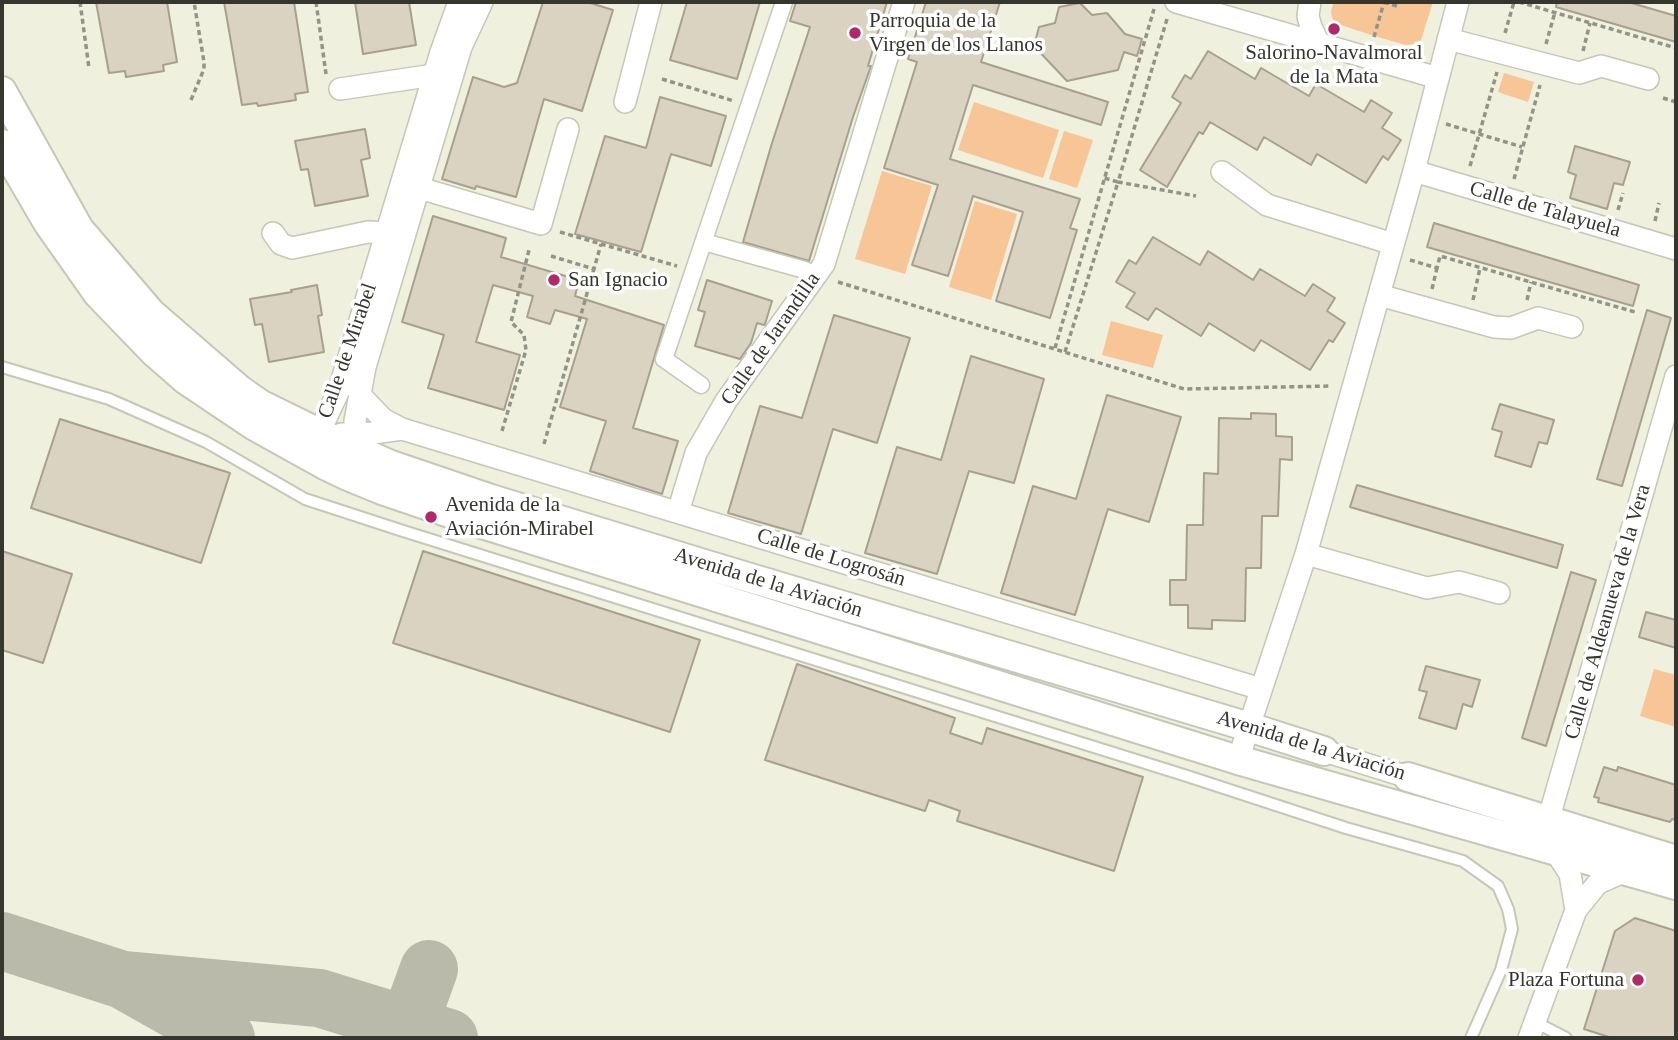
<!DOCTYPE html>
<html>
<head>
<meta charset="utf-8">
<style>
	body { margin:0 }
	#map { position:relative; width:1678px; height:1040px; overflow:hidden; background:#eff0dd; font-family:"Times New Roman",serif }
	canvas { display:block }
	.frame { position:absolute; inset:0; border:4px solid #35362e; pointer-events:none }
</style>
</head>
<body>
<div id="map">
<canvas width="1678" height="1040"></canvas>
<div class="frame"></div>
</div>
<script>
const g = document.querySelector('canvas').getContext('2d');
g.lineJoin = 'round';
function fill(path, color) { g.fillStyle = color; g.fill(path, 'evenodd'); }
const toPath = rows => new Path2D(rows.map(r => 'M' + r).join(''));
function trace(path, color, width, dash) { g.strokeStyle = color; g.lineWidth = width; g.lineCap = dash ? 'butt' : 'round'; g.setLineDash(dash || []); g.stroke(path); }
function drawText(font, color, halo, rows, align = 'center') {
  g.font = font + ' "Times New Roman",serif'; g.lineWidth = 7; g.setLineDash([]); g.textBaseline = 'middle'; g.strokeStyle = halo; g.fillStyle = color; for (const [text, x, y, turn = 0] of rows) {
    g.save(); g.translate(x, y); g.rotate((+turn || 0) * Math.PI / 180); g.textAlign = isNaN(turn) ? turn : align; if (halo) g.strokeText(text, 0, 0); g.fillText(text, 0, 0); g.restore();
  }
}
fill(toPath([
	[1334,2,1433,2,1421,40,1415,44,1406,45,1374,36,1338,24,1332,18,1331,11],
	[1504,73,1534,82,1528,102,1498,92],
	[974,102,1059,130,1043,178,958,150],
	[1064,131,1093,140,1077,188,1049,179],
	[882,171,932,186,905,274,855,259],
	[975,201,1017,214,991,300,949,287],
	[1111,321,1163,335,1153,368,1102,355],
	[1654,669,1676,675,1676,727,1640,716]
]), '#f7c596');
trace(toPath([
	[2,941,123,980,226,1038],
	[123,980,319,998,449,1038],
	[404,1038,429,969]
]), '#babaaa', 58);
const building = toPath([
	[96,2,167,2,177,62,163,65,164,71,126,77,125,71,109,73,96,2],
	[224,2,294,2,308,92,295,94,296,100,258,106,257,103,242,105,224,2],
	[355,2,409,2,416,45,363,54,355,2],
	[543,2,587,2,613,10,582,111,544,99,516,197,476,186,475,189,442,179,473,77,504,87,517,83,543,2],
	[687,2,760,2,737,79,670,60,687,2],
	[796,2,887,2,868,66,871,66,853,117,809,261,743,242,772,143,810,27,790,21,796,2],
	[926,2,1000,2,981,62,1108,102,1101,125,973,85,950,159,1080,199,1070,228,1077,230,1050,318,996,301,1023,212,973,196,948,276,912,265,938,185,884,168,917,62,908,59,926,2],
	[1557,2,1628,2,1676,16,1676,42,1556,7,1557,2],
	[1080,3,1092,15,1107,13,1125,34,1142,39,1137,56,1124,52,1118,70,1067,81,1034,46,1039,27,1055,23,1059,7,1080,3],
	[1208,51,1255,79,1261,68,1309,96,1316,84,1364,112,1371,100,1392,113,1382,128,1401,140,1388,160,1383,156,1366,183,1317,154,1311,165,1264,137,1257,150,1210,122,1203,134,1199,132,1167,187,1140,170,1181,103,1172,97,1185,75,1191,79,1208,51],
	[660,97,726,116,711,166,671,154,641,252,575,234,605,136,646,148,660,97],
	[365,129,370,158,361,160,368,196,315,206,308,169,301,170,295,141,365,129],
	[1575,146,1630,162,1623,185,1614,183,1607,209,1570,198,1576,175,1568,172,1575,146],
	[433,216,506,238,501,257,579,280,575,296,664,325,633,428,678,441,662,494,590,471,606,421,560,407,587,319,555,310,550,324,527,317,533,296,493,285,476,342,520,355,504,410,428,388,444,335,402,322,433,216],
	[1434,223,1639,285,1633,306,1427,247,1434,223],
	[1153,237,1200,265,1208,251,1253,280,1260,269,1305,296,1313,284,1335,298,1327,311,1345,323,1333,342,1329,340,1310,370,1261,340,1254,351,1209,323,1201,336,1156,308,1148,320,1126,307,1135,293,1116,282,1129,260,1136,264,1153,237],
	[707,280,772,301,765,324,764,325,757,323,751,343,740,359,695,346,705,312,698,310,707,280],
	[317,285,322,315,318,316,324,352,269,362,262,324,255,325,250,299,292,292,291,290,317,285],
	[1647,310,1671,318,1622,486,1597,479,1647,310],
	[834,315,910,338,877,443,833,429,801,534,728,513,760,406,802,418,834,315],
	[971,356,1044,379,1014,483,969,471,937,574,865,553,897,447,941,460,971,356],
	[1107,395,1181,417,1149,522,1108,509,1075,615,1001,593,1033,486,1076,499,1107,395],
	[1500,404,1554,420,1547,444,1539,442,1531,467,1495,456,1502,432,1492,429,1500,404],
	[1251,413,1276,414,1276,436,1292,437,1292,460,1280,459,1278,516,1262,516,1261,568,1246,568,1245,621,1212,620,1212,629,1188,628,1188,605,1170,605,1170,580,1186,580,1187,525,1203,525,1204,473,1218,474,1219,418,1251,419,1251,413],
	[60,419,230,473,201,563,31,508,60,419],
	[1357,485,1563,545,1557,568,1350,507,1357,485],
	[2,551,72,574,43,663,2,650,2,551],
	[423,551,700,640,670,732,393,643,423,551],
	[1571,572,1596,580,1546,746,1522,738,1571,572],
	[1646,612,1676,620,1676,648,1639,637,1646,612],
	[797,664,955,718,950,733,982,744,987,728,1143,777,1114,871,957,821,960,811,929,800,925,811,765,760,797,664],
	[1426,666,1480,680,1472,707,1463,704,1456,729,1419,718,1427,692,1419,690,1426,666],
	[1604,767,1617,771,1618,767,1676,785,1676,820,1672,819,1670,822,1598,802,1599,798,1594,797,1604,767],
	[1635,918,1676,931,1676,1038,1612,1038,1584,1029,1615,931,1635,918]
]);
fill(building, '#dbd3c1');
trace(building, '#a8a08f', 2);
const service = toPath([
	[2,367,109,399,206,442,305,499,400,530,1187,776,1346,828,1463,861,1498,886,1508,909,1512,929,1501,970,1471,1038],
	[1535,1022,1566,1038]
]);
const pedestrian = toPath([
	[704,242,805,270],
	[701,385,664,359,784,2]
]);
const minor = toPath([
	[1176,2,1438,78],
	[1310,2,1308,16,1311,27,1319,44],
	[1448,39,1579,73,1601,66,1648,79],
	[340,89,434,75],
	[625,102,651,2],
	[1414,171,1676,249],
	[1222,172,1267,205,1393,244],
	[406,184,541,224,568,129],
	[273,233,281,244,292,248,368,232,388,233,399,236],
	[1379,295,1494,327,1511,328,1538,318,1572,327],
	[359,394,383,419,402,429,1261,689],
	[341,434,373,433,402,429],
	[318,446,319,433,339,390,441,52,459,2],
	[342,457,346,454,351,447,355,434,355,421,365,367,461,47,482,2],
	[678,512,696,453,726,401,824,264,904,2],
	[1306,554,1427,588,1459,582,1499,593],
	[1324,751,1408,777],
	[1238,760,1306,554,1414,171,1458,2],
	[1576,910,1570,874,1554,849,1548,821,1676,376],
	[1529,1038,1576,910,1598,883,1628,870]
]);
const secondary = toPath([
	[2,91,79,229,151,313,240,390,260,404,319,433,391,465,491,499,717,568,1249,727,1324,751],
	[2,144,48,223,98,294,154,352,186,380,253,425,325,465,348,476,382,490,485,525,1238,760,1676,885],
	[1408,777,1676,860]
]);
trace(service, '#c6c7b4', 14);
trace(pedestrian, '#c6c7b4', 19);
trace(minor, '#c6c7b4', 24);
trace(secondary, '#c6c7b4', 32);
trace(toPath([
	[80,2,89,68],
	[316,2,326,74],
	[1384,2,1397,6,1398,2],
	[1519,2,1676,48],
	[1167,19,1118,182,1196,196],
	[1505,33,1514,2],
	[1374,37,1384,2],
	[1546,44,1555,12],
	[1583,51,1590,23],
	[662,79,734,101],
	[1663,98,1676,102],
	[191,100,204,69,204,62,194,2],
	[1446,124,1522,147],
	[1470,166,1497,72],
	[1514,179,1540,85],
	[1618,210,1623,193],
	[1655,221,1659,203],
	[560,232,677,266],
	[551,256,594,269,601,244],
	[1410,260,1437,268,1440,256,1635,312],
	[838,282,1184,389,1331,386],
	[1432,289,1437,268],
	[1473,300,1480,268],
	[1527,300,1531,282],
	[1055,348,1154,9],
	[1065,352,1118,182,1104,178],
	[502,431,526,350,524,335,511,322,529,250],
	[544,444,594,269]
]), '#939487', 3.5, [5, 3.5]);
trace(service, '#fff', 10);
trace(pedestrian, '#fff', 16);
trace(minor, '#fff', 21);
trace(secondary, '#fff', 28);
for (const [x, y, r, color] of [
	[1334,29,7,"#b22968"],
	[855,33,7,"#b22968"],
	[554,280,7,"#b22968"],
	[431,517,7,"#b22968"],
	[1638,980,7,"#b22968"]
]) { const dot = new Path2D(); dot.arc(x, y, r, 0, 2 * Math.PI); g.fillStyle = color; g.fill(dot); trace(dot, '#fff', 2.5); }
drawText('21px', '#35362e', '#fff', [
	["Parroquia de la",869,21],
	["Virgen de los Llanos",869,45],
	["Salorino-Navalmoral",1334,53,"center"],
	["de la Mata",1334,77,"center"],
	["San Ignacio",568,280],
	["Avenida de la",445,505],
	["Aviación-Mirabel",445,529],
	["Plaza Fortuna",1624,980,"right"]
], 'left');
drawText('21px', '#35362e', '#fff', [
	["Calle de Talayuela",1545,210,16],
	["Calle de Jarandilla",771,339,-55],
	["Calle de Mirabel",348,351,-71],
	["Calle de Logrosán",831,558,17],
	["Avenida de la Aviación",768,583,17],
	["Calle de Aldeanueva de la Vera",1608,612,-74],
	["Avenida de la Aviación",1311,746,17]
]);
</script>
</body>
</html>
